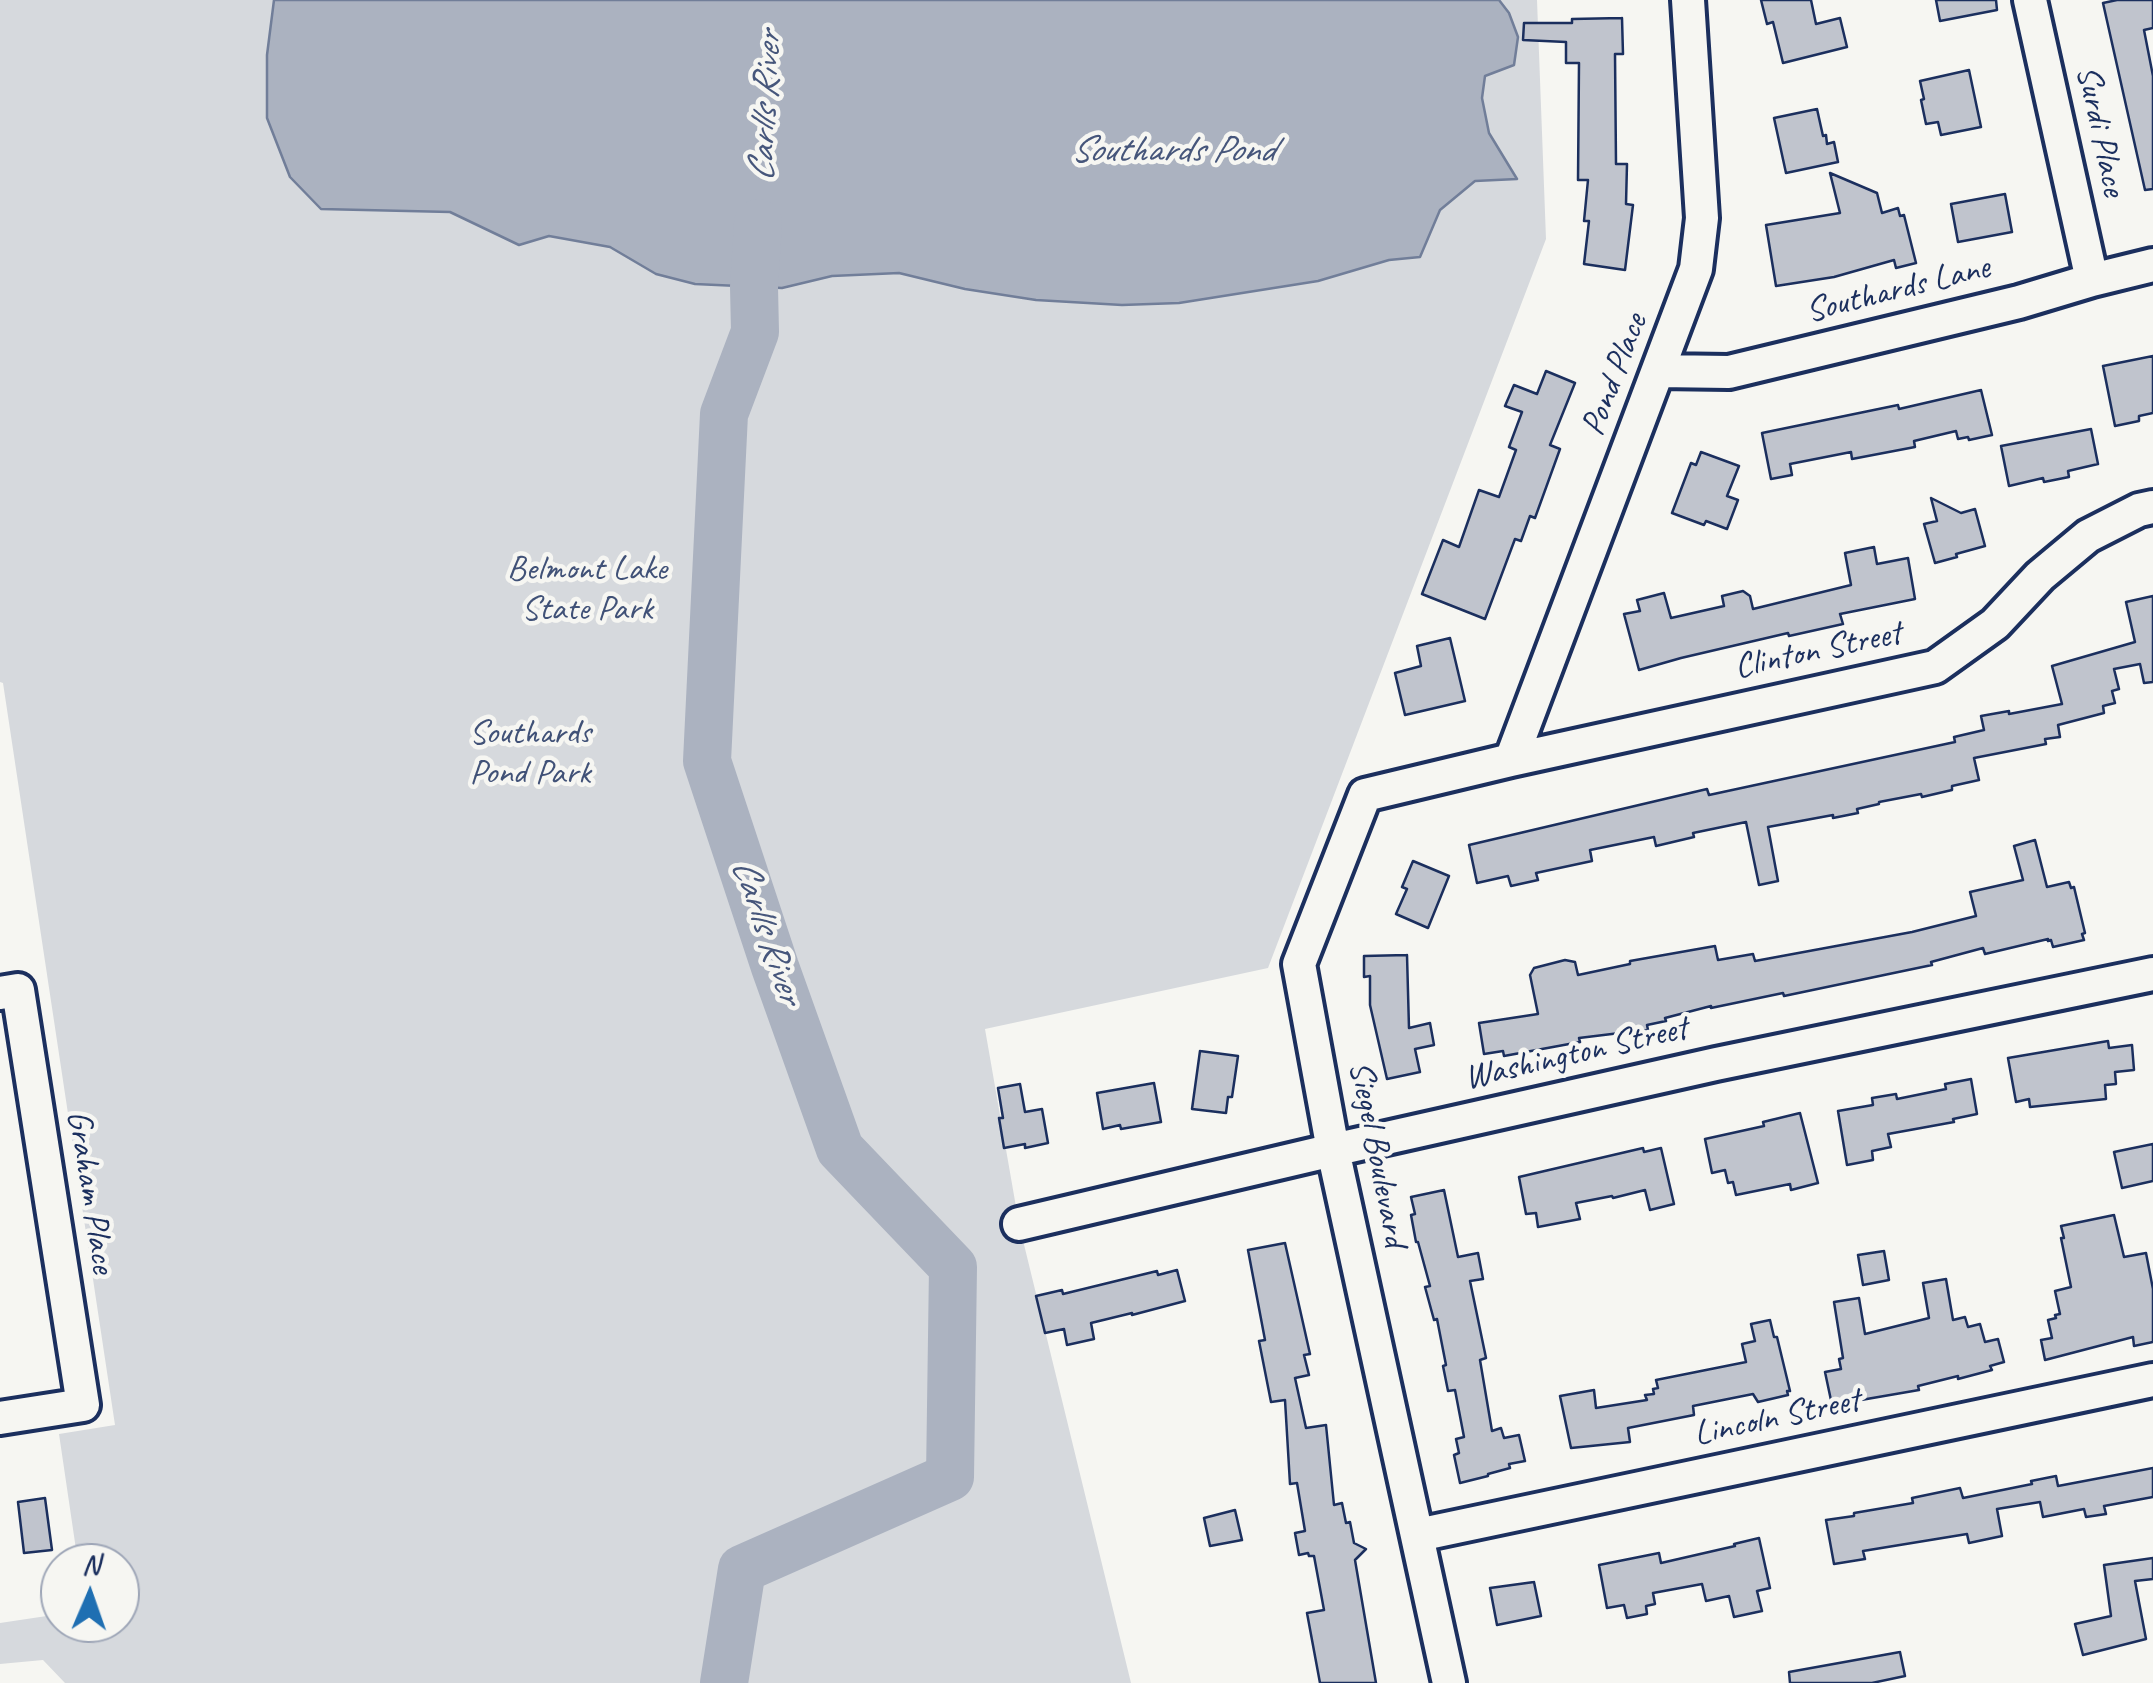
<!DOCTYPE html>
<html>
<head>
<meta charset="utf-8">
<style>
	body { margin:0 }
	#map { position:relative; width:2153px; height:1683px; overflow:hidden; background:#f6f6f2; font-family:Caveat,sans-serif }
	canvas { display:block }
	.north { position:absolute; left:40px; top:1543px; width:100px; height:100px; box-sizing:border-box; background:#f6f6f2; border:2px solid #9ea6b7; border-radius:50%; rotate:2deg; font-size:28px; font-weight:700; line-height:40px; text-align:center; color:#1b2f5e }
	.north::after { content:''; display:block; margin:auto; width:35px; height:45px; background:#1f6fb2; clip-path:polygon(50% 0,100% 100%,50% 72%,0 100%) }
</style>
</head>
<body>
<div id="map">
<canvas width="2153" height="1683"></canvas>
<div class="north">N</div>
</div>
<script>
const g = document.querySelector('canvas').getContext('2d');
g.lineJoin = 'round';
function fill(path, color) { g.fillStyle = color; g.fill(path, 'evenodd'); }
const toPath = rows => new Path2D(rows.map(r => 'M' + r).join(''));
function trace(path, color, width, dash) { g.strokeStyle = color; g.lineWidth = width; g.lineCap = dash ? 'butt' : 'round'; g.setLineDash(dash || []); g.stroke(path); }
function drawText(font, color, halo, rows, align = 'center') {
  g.font = font + ' Caveat,sans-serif'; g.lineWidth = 9; g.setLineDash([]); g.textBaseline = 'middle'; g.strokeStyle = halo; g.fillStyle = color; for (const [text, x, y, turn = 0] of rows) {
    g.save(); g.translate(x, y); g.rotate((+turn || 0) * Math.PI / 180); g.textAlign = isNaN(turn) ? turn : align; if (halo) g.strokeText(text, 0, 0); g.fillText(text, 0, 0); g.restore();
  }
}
fill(toPath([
	[0,0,1537,0,1546,239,1268,968,985,1029,1019,1224,1131,1683,65,1683,43,1660,0,1664,0,1623,60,1614,60,1623,120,1623,120,1563,78,1563,59,1434,115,1425,3,683,0,682]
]), '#d6d9dd');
const water = toPath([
	[274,0,1499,0,1509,13,1518,37,1514,65,1485,76,1482,98,1489,133,1517,179,1475,181,1440,210,1420,257,1389,260,1318,281,1179,303,1122,305,1036,300,965,289,899,273,832,276,782,288,695,284,656,274,610,247,549,236,519,245,450,212,321,209,290,177,267,118,267,55,274,0]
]);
fill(water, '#abb2c0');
trace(water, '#717e99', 2.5);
trace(toPath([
	[724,1683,742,1569,950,1477,953,1267,840,1149,775,967,707,761,724,414,755,332,754,287,758,223]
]), '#abb2c0', 48);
const building = toPath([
	[1761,0,1811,0,1816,24,1840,18,1847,47,1783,63,1773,22,1767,24,1761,0],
	[1936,0,1996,0,1997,10,1940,21,1936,0],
	[2117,0,2153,0,2153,28,2144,30,2153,76,2153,189,2145,190,2103,3,2117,0],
	[1622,18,1623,54,1615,54,1616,164,1627,164,1626,204,1633,205,1625,270,1584,264,1589,221,1584,221,1588,180,1578,180,1579,63,1566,63,1566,42,1523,40,1524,23,1572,23,1572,19,1622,18],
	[1969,70,1981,127,1941,135,1938,122,1926,124,1921,100,1924,99,1920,81,1969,70],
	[1817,109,1823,136,1826,135,1827,144,1834,142,1838,162,1786,173,1774,118,1817,109],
	[1830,173,1877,193,1882,213,1898,208,1900,216,1904,215,1916,263,1896,268,1894,260,1834,277,1776,286,1766,225,1840,213,1830,173],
	[2005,194,2012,232,1958,242,1951,204,2005,194],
	[2153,356,2153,413,2139,416,2139,421,2115,426,2103,366,2153,356],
	[1546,371,1575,383,1550,445,1560,449,1535,518,1530,516,1521,541,1515,539,1485,619,1422,594,1443,540,1459,547,1479,490,1499,497,1516,450,1509,447,1522,412,1505,406,1514,385,1537,394,1546,371],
	[1981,390,1992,435,1969,440,1968,437,1958,439,1956,431,1914,441,1915,447,1852,459,1851,452,1790,464,1792,475,1771,479,1762,433,1898,405,1899,409,1981,390],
	[2091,429,2098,464,2068,471,2069,477,2044,482,2043,478,2009,486,2001,446,2091,429],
	[1701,452,1739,466,1727,496,1738,500,1727,529,1706,521,1704,525,1672,513,1691,463,1696,465,1701,452],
	[1931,498,1961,513,1975,509,1985,546,1956,554,1957,557,1935,563,1924,524,1937,521,1931,498],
	[1874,547,1877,564,1908,558,1915,599,1840,614,1843,624,1789,636,1788,633,1681,658,1639,670,1624,614,1640,611,1637,600,1664,593,1671,618,1724,606,1722,596,1743,591,1750,596,1753,609,1851,585,1845,553,1874,547],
	[2153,596,2153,682,2144,683,2140,664,2114,669,2119,689,2112,691,2115,703,2103,706,2104,713,2058,725,2060,737,2045,739,2046,744,1974,758,1979,780,1952,786,1952,790,1922,797,1921,794,1879,802,1879,804,1857,809,1858,813,1833,818,1833,815,1768,827,1778,881,1759,885,1746,822,1693,833,1694,837,1656,846,1654,837,1590,850,1592,861,1536,873,1538,880,1511,886,1508,876,1477,883,1469,845,1707,789,1709,795,1955,742,1954,737,1984,730,1981,716,2009,711,2009,714,2062,704,2052,666,2135,642,2126,602,2153,596],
	[1450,638,1465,701,1405,715,1395,673,1421,666,1417,646,1450,638],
	[2035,840,2047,887,2069,882,2071,888,2074,887,2085,933,2082,934,2084,940,2053,947,2051,940,2048,941,2048,939,1985,954,1983,948,1931,962,1932,965,1908,970,1784,996,1783,993,1711,1008,1711,1006,1665,1018,1666,1021,1647,1025,1648,1030,1621,1036,1620,1033,1579,1038,1580,1042,1504,1056,1503,1051,1484,1054,1479,1023,1538,1014,1530,975,1534,968,1565,960,1575,962,1578,975,1630,964,1630,961,1715,946,1718,960,1753,954,1755,961,1912,932,1976,916,1970,892,2023,880,2014,846,2035,840],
	[1413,861,1449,876,1428,928,1396,914,1407,889,1402,887,1413,861],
	[1407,955,1409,1028,1430,1023,1434,1045,1415,1049,1420,1072,1387,1079,1370,1005,1370,976,1364,977,1364,956,1407,955],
	[2108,1041,2109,1048,2132,1045,2134,1070,2115,1072,2116,1084,2105,1085,2106,1099,2030,1107,2029,1099,2016,1102,2008,1058,2108,1041],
	[1200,1051,1238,1056,1232,1097,1228,1097,1226,1113,1192,1109,1200,1051],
	[1971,1079,1977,1114,1953,1119,1954,1122,1888,1134,1891,1147,1872,1151,1873,1160,1847,1165,1838,1111,1873,1105,1872,1098,1896,1094,1897,1099,1946,1089,1945,1084,1971,1079],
	[1154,1083,1161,1122,1121,1129,1120,1125,1103,1129,1097,1093,1154,1083],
	[1020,1084,1025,1112,1042,1109,1048,1143,1025,1148,1025,1144,1004,1148,999,1118,1003,1118,998,1088,1020,1084],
	[1800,1113,1818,1183,1791,1190,1790,1184,1736,1195,1733,1182,1728,1183,1725,1170,1712,1173,1705,1139,1764,1126,1763,1122,1800,1113],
	[2153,1144,2153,1181,2122,1188,2114,1152,2153,1144],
	[1643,1148,1644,1152,1661,1148,1674,1204,1650,1210,1645,1190,1613,1198,1612,1196,1576,1203,1580,1219,1538,1227,1536,1213,1526,1214,1519,1177,1643,1148],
	[1444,1190,1458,1257,1478,1253,1483,1279,1470,1281,1486,1358,1480,1360,1492,1431,1501,1428,1504,1438,1519,1435,1525,1461,1509,1464,1510,1468,1488,1474,1488,1476,1460,1483,1454,1455,1459,1453,1456,1439,1464,1437,1455,1390,1448,1391,1443,1366,1446,1365,1437,1319,1434,1320,1425,1287,1430,1286,1418,1242,1416,1242,1411,1215,1415,1214,1411,1197,1444,1190],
	[2114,1215,2124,1257,2146,1253,2153,1289,2153,1342,2134,1346,2133,1337,2045,1360,2041,1340,2052,1338,2048,1320,2056,1318,2055,1315,2060,1314,2055,1291,2071,1287,2061,1238,2064,1238,2061,1226,2114,1215],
	[1285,1243,1310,1354,1304,1355,1309,1375,1295,1378,1306,1428,1326,1425,1334,1505,1342,1503,1346,1523,1350,1522,1354,1543,1366,1549,1355,1560,1376,1683,1320,1683,1307,1613,1324,1610,1314,1556,1309,1556,1308,1553,1299,1555,1295,1533,1305,1531,1297,1483,1290,1484,1285,1400,1271,1402,1259,1341,1265,1340,1248,1250,1285,1243],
	[1884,1251,1889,1280,1863,1285,1858,1255,1884,1251],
	[1177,1270,1185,1301,1132,1315,1132,1313,1091,1323,1094,1339,1067,1345,1064,1329,1045,1333,1036,1296,1062,1290,1063,1294,1157,1271,1158,1275,1177,1270],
	[1946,1279,1953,1320,1965,1317,1968,1327,1980,1324,1985,1342,1998,1339,2004,1362,1990,1366,1992,1370,1958,1379,1958,1376,1918,1386,1919,1390,1832,1405,1825,1372,1841,1369,1839,1359,1843,1358,1834,1302,1859,1298,1865,1334,1929,1318,1923,1283,1946,1279],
	[1770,1320,1774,1337,1777,1337,1790,1391,1787,1391,1788,1395,1758,1402,1753,1394,1693,1406,1694,1415,1628,1428,1630,1442,1571,1448,1560,1396,1594,1390,1596,1408,1647,1400,1645,1395,1654,1394,1653,1389,1658,1388,1656,1380,1746,1362,1742,1344,1755,1341,1751,1324,1770,1320],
	[2153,1468,2153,1497,2104,1506,2106,1514,2086,1517,2084,1509,2043,1517,2040,1502,1997,1509,2002,1536,1969,1543,1967,1534,1863,1551,1865,1559,1834,1564,1826,1520,1854,1516,1854,1513,1913,1503,1912,1498,1960,1488,1963,1498,2032,1484,2031,1481,2056,1476,2058,1486,2153,1468],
	[45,1498,52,1550,24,1553,18,1502,45,1498],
	[1235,1510,1242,1540,1210,1546,1204,1518,1235,1510],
	[1759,1538,1770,1588,1757,1591,1762,1611,1734,1617,1729,1596,1706,1601,1702,1584,1653,1593,1655,1604,1646,1606,1647,1614,1627,1618,1624,1605,1607,1608,1599,1565,1659,1553,1661,1563,1735,1546,1734,1544,1759,1538],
	[2153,1558,2153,1579,2135,1581,2146,1639,2083,1655,2075,1624,2111,1616,2104,1565,2153,1558],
	[1534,1582,1541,1616,1497,1625,1490,1588,1534,1582],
	[1900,1652,1905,1676,1872,1683,1790,1683,1789,1672,1900,1652]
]);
fill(building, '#c0c4cd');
trace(building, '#1b2f5e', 2.5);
const minor = toPath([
	[2030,0,2092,280],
	[1659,371,1729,372,2019,302,2092,280,2153,265],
	[1511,760,1696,269,1702,218,1688,0],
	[0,993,18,990,83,1405,0,1418],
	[1019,1224,1333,1150,1716,1064,2153,974],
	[1418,1535,2153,1380],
	[1449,1683,1333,1150,1299,964,1365,795,1511,760,1935,667,1995,624,2040,576,2088,536,2139,510,2153,507]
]);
trace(minor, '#1b2f5e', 40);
trace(minor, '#f6f6f2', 32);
drawText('35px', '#1b2f5e', '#f6f6f2', [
	["Surdi Place",2100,131,78],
	["Southards Lane",1898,290,-14],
	["Pond Place",1615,375,-69],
	["Clinton Street",1818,651,-12],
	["Washington Street",1576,1054,-13],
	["Siegel Boulevard",1377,1154,79],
	["Graham Place",90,1192,81],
	["Lincoln Street",1777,1418,-12]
]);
drawText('35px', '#405177', '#f6f6f2', [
	["Belmont Lake",587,570],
	["State Park",587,610],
	["Southards",530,734],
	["Pond Park",530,774]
]);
drawText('italic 38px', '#46567b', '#f6f6f2', [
	["Carlls River",766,107,-87],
	["Southards Pond",1172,151],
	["Carlls River",766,931,71]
]);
</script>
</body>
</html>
